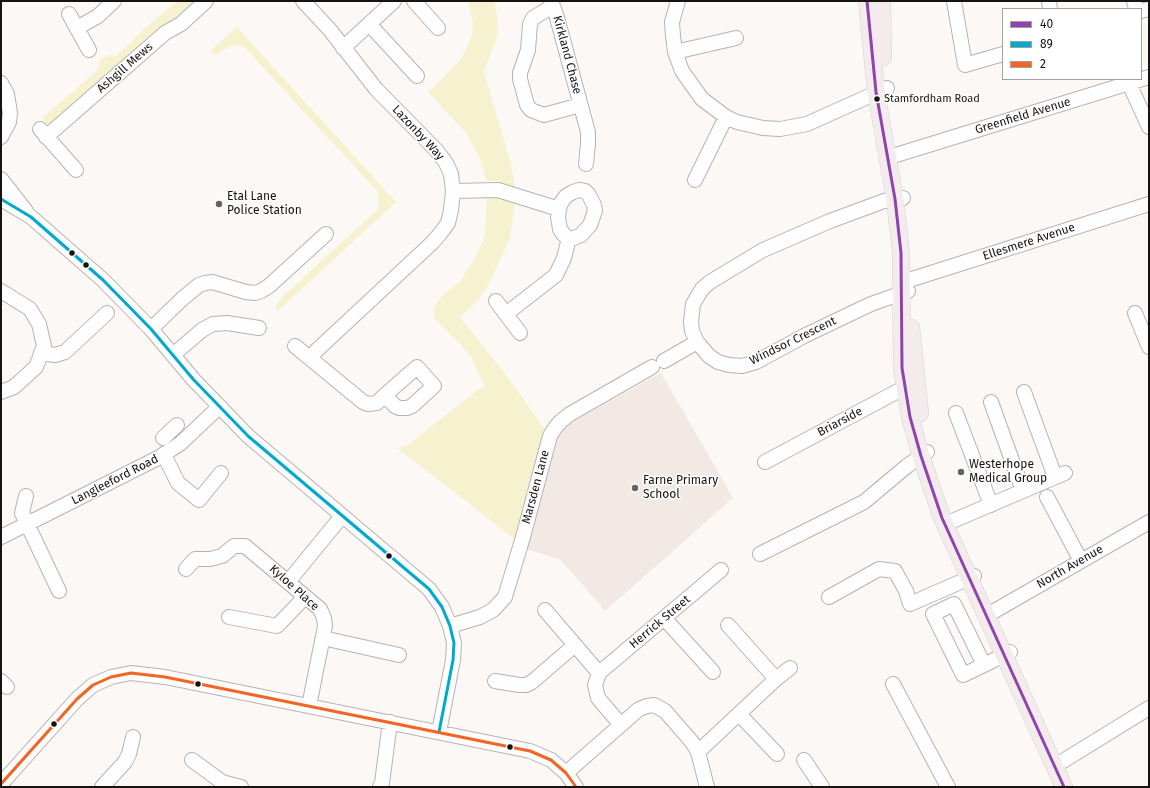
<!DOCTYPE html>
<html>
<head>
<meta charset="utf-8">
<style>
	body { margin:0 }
	#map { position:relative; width:1150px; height:788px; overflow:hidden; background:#fcf8f6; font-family:"Fira Sans",sans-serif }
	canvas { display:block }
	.frame { position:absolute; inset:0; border:2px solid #161312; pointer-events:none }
	.legend { position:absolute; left:1002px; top:8px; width:140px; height:72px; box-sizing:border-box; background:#fff; border:1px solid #a2a1a0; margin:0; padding:5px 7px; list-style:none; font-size:12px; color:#161312 }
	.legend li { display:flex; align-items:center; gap:8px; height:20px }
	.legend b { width:20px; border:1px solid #a2a1a0 }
</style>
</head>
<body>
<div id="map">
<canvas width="1150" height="788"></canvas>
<div class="frame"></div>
<ul class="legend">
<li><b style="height:5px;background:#8e44ad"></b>40</li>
<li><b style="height:5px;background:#00a9ce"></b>89</li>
<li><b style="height:5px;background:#f26522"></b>2</li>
</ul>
</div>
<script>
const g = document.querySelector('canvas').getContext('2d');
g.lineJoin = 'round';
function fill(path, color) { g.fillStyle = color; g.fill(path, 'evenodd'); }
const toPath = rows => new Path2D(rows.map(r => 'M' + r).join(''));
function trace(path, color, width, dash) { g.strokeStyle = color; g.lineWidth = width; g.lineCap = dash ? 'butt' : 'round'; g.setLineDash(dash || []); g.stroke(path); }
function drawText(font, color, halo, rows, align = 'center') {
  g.font = font + ' "Fira Sans",sans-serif'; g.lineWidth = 3; g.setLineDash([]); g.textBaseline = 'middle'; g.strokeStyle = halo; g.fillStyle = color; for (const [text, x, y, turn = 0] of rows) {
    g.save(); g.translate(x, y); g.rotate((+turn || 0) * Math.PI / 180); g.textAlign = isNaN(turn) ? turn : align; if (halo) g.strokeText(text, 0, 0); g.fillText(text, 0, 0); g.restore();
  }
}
fill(toPath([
	[661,373,733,498,605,611,561,560,527,549,554,446,562,431,574,421]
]), '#f2e8e4');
fill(toPath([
	[178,1,195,1,174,20,163,25,145,39,140,46,124,61,52,122,48,124,44,121,43,117,93,74,97,69,100,59,110,55,116,56,146,27],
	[468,1,494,1,497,15,498,34,484,72,511,164,515,187,497,181,486,181,480,159,466,133,427,91,433,88,461,59,466,49,472,35,473,23],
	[237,27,396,202,277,312,276,305,281,298,377,210,379,204,379,197,377,191,245,48,239,45,229,47,216,55,209,52],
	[487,197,499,197,515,202,510,238,490,282,478,300,460,317,503,371,545,429,516,540,397,448,408,445,484,385,471,357,461,345,434,318,433,308,443,295,460,281,473,262,483,241,485,231]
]), '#f6f2cf');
const minor = toPath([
	[303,1,330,30,376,89,437,151,446,163,451,174,453,191,451,210,448,223,443,230,433,242,317,350,310,358],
	[414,1,438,28],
	[551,1,556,14,588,132,588,144,586,164],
	[678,1,672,22,673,36,675,52,682,71,702,99,726,117,737,122,763,128,780,129,807,124,887,88],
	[954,1,965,65,1003,54],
	[1049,1,1050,9],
	[1134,1,1136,9],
	[553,6,533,18,530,24,528,50,520,73,520,79,527,105,531,110,544,115,580,105],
	[1141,11,1149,9],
	[69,14,89,50],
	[369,24,417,76],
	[77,28,98,16,114,1],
	[343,48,394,1],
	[675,52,736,38],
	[1127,79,1149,127],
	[1,83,7,94,10,113,9,122,1,137],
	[40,129,76,170],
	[46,137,165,33,181,24,206,1],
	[896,155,1149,77],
	[1,179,26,211],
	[695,180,726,117],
	[453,191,498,190,559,209,558,217,560,229,564,235,569,238,564,258,556,275,506,314],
	[903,198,884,201,830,221,763,250,710,282,702,289,693,304,691,322,692,331,697,342,709,356,718,362,729,365,742,366,756,362,804,336,871,304,908,291],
	[1,199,31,217,103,280,151,329,193,379,248,436,429,589,442,607,450,626,454,643,453,660,439,732],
	[559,209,561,203,566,196,573,192,579,190,585,191,589,195,594,205,595,211,590,225,581,235,574,238,569,238],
	[909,280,1149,204],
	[1,291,30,309,39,324,44,346,36,367,14,387,1,392],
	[496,301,520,333],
	[1135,313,1149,347],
	[151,329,182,299,199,285,205,283,212,282,246,292,255,293,261,291,269,286,326,234],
	[295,346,363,402,368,404,377,403,385,395,417,367,434,386,412,406,407,408,399,408,395,406,385,395],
	[41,353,55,355,65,352,107,313],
	[173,355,202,330,213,324,227,323,259,328],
	[664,361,697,342],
	[1024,392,1055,477],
	[991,402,1023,491],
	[956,413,991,505],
	[163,438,177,425],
	[164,455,178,483,199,500,221,473],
	[765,462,913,383],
	[26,496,22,513,59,591],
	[1047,497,1081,561],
	[950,522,1065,473],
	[1,537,158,458,181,443,219,407],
	[760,554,864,502,907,466,927,452],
	[186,569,195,559,210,559,222,556,234,546,245,546,320,609,324,618,325,626,309,706],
	[288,582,342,516],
	[829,597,879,569,895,571,906,591,910,604,974,576],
	[545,610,599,673],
	[991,613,1149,522],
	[229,617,277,626,305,597],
	[664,618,713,672],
	[450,626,480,617,493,610,505,597,523,537,550,436,555,428,561,421,570,414,652,367],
	[323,638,399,655],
	[984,665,954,604,933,614,963,675,984,665,1010,652],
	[776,679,790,668],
	[1,681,7,687],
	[495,681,519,685,526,685,532,682,575,645],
	[893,684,948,787],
	[739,714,777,754],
	[621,725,598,698,595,685,599,673,721,570],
	[698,752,776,679,728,625],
	[192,760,222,782,241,787],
	[804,760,822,787],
	[1063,761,1149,708],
	[566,773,639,709,647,706,654,705,665,711,692,742,698,752,707,787],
	[1,784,77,699,93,685,111,677,131,673,165,677,530,751,551,760,566,773,576,787],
	[102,787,125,762,129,754,133,737],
	[380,787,382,783,390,722]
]);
const major = toPath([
	[867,1,876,92,895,199,901,253,902,368,910,417,921,456,942,518,1064,787],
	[882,1,883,57],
	[911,328,920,413]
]);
trace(minor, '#b6b3b2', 16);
trace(major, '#d4d2d1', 18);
trace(minor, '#fffefe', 14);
trace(major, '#f4ebed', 17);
trace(toPath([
	[867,1,876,92,895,199,901,253,902,368,910,417,921,456,942,518,1064,787]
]), '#8e44ad', 3);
trace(toPath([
	[1,199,31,217,103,280,151,329,193,379,248,436,429,589,442,607,450,626,454,643,453,660,439,732]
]), '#00a9ce', 3);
trace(toPath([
	[1,784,77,699,93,685,111,677,131,673,165,677,530,751,551,760,566,773,576,787]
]), '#f26522', 3);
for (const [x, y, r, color] of [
	[877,99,3.5,"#161312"],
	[219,204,4,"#666362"],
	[72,253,3.5,"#161312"],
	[86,265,3.5,"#161312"],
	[961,472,4,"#666362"],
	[635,488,4,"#666362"],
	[389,556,3.5,"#161312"],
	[198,684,3.5,"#161312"],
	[54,724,3.5,"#161312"],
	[510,747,3.5,"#161312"]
]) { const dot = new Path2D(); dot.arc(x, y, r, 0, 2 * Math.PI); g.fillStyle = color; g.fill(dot); trace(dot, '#fff', 1.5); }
drawText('11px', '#161312', '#fff', [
	["Stamfordham Road",884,99]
], 'left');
drawText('12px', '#161312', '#fff', [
	["Kirkland Chase",567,55,75],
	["Ashgill Mews",125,68,-41],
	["Greenfield Avenue",1023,116,-17],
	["Lazonby Way",418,133,47],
	["Ellesmere Avenue",1029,242,-18],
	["Windsor Crescent",793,341,-26],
	["Briarside",840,422,-28],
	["Langleeford Road",115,480,-27],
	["Marsden Lane",536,487,-75],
	["North Avenue",1070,567,-30],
	["Kyloe Place",294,588,42],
	["Herrick Street",660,622,-40]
]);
drawText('12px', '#161312', '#fff', [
	["Etal Lane",227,197],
	["Police Station",227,211],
	["Westerhope",969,465],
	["Medical Group",969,479],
	["Farne Primary",643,481],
	["School",643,495]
], 'left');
</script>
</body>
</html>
